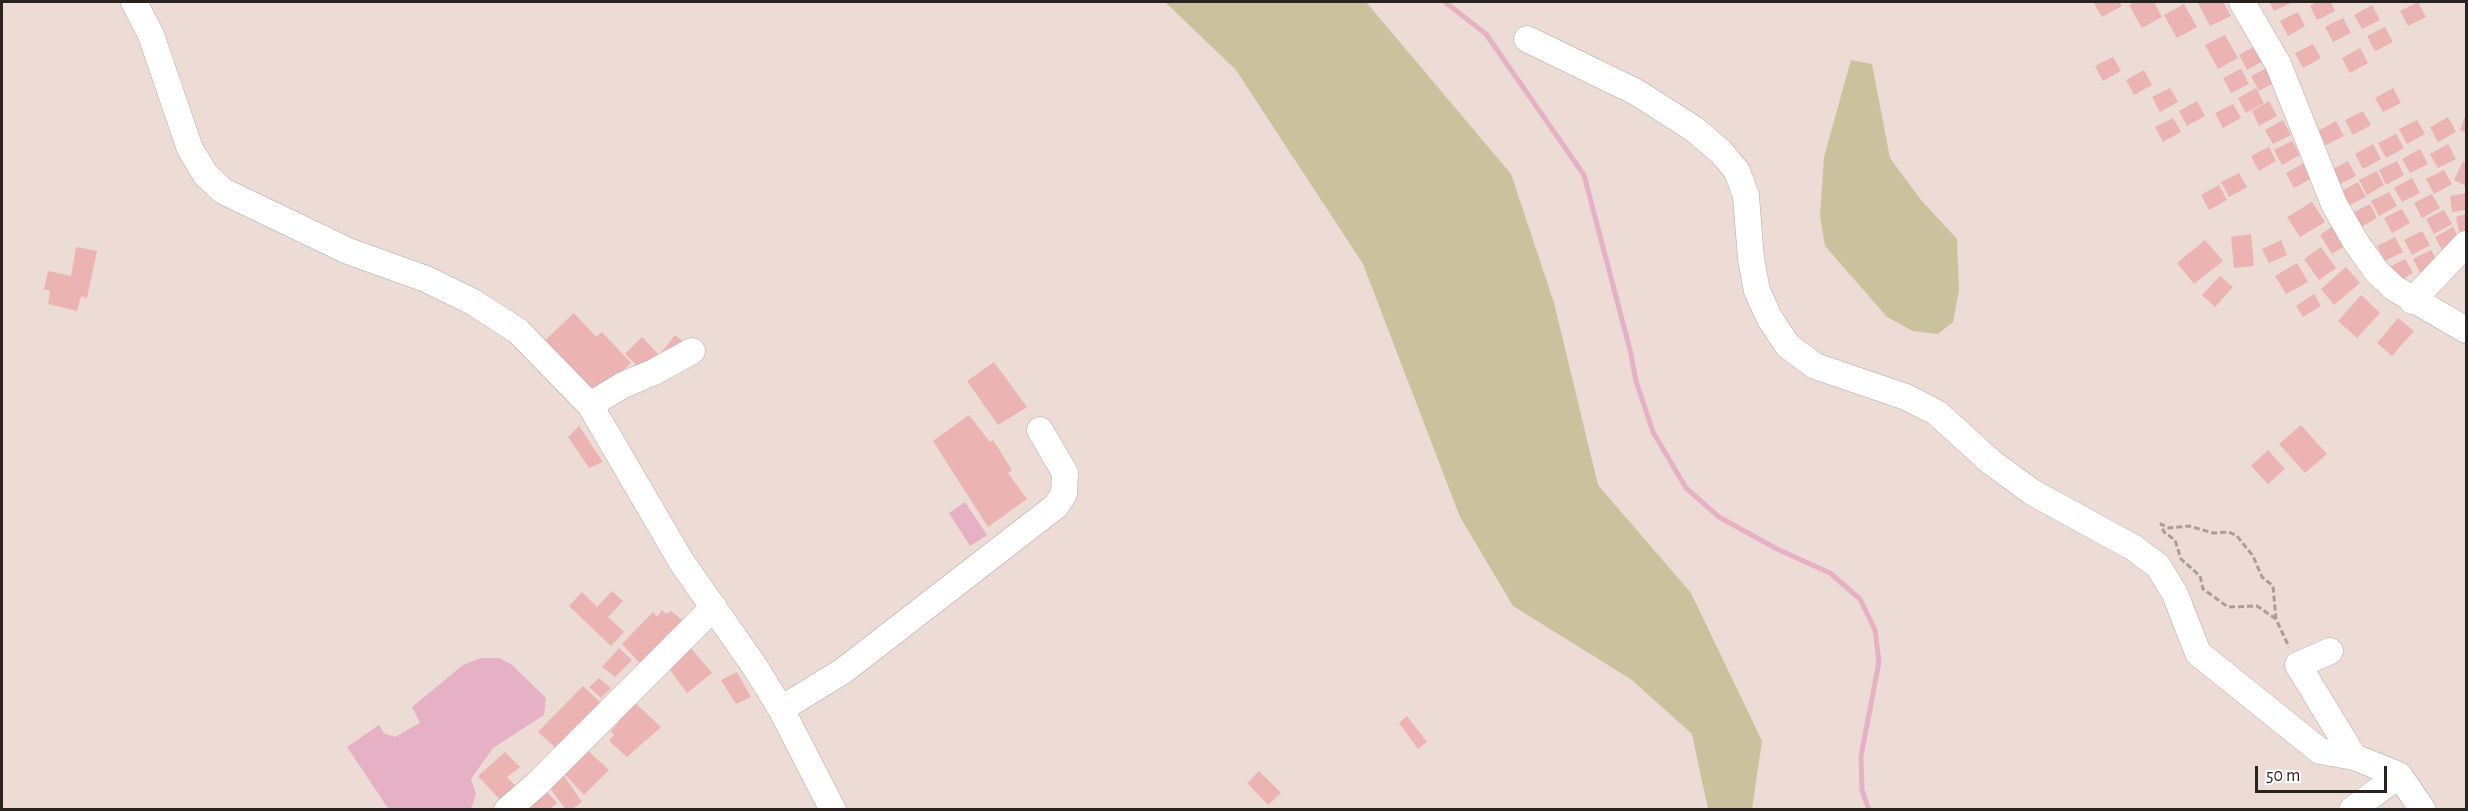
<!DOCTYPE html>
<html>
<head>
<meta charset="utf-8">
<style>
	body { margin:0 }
	#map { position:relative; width:2468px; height:811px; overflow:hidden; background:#ecdcd5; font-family:"Alegreya Sans",sans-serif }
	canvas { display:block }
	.frame { position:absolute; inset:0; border:3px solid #292320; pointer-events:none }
	.scale { position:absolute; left:2255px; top:766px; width:132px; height:27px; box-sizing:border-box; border:3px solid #292320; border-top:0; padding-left:8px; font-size:18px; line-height:21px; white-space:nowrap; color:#292320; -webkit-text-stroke:4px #fff; paint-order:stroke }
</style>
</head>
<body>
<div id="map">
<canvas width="2468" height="811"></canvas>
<div class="frame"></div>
<div class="scale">50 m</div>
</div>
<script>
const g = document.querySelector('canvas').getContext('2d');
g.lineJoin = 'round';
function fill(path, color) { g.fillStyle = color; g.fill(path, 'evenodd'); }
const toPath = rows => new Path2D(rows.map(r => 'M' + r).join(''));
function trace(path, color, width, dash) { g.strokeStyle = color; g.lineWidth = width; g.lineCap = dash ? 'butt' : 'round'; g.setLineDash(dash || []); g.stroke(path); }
fill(toPath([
	[1165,2,1366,2,1511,174,1554,303,1598,485,1691,593,1762,741,1752,809,1708,809,1692,734,1632,680,1513,606,1460,517,1363,264,1236,70],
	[1851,60,1872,64,1890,158,1921,200,1957,239,1959,290,1953,322,1938,334,1913,331,1887,317,1825,246,1820,216,1824,157]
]), '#cac29c');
fill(toPath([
	[965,502,987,535,970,546,949,513],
	[481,658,499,658,511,664,546,698,544,715,493,748,471,779,476,794,471,809,395,810,387,807,347,747,379,725,384,733,395,737,420,723,412,707,463,665]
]), '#e6b1c5');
trace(toPath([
	[1445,2,1486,34,1584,175,1630,350,1636,381,1653,432,1686,488,1719,517,1777,549,1830,573,1860,599,1875,630,1879,662,1861,756,1862,790,1869,810]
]), '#e6b1c5', 5);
fill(toPath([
	[2093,2,2119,2,2122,6,2102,17],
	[2135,2,2154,2,2162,17,2142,28,2129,5],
	[2201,2,2223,2,2231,16,2210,26,2198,3],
	[2269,2,2293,2,2274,11],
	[2317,2,2331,2,2335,11,2317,20,2310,6],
	[2418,2,2426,17,2408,26,2400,11],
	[2184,4,2197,27,2177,38,2164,15],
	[2372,5,2380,20,2362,29,2354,15],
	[2298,12,2305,26,2288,36,2280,21],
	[2343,18,2351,33,2333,42,2325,27],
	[2385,27,2393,42,2375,51,2367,36],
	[2225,35,2238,58,2218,69,2205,45],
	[2313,44,2321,58,2303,68,2295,53],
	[2257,45,2265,60,2247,70,2239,55],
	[2360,48,2368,63,2350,73,2342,58],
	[2113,57,2121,71,2103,81,2095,66],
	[2269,67,2277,81,2259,91,2251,76],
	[2241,69,2249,84,2231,93,2223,78],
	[2144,70,2152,85,2134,95,2126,80],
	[2170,88,2178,102,2160,112,2152,97],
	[2256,88,2264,103,2246,113,2238,98],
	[2393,88,2401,103,2383,112,2375,98],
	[2197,101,2205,116,2187,126,2179,111],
	[2269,101,2277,116,2259,126,2252,111],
	[2233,104,2241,118,2223,128,2215,113],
	[2363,111,2371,125,2353,135,2345,120],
	[2466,114,2466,132,2460,130],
	[2448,117,2456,132,2438,142,2430,127],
	[2173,118,2181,132,2163,142,2155,127],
	[2283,120,2291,135,2273,144,2265,130],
	[2417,120,2425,134,2407,144,2399,129],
	[2336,121,2344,136,2326,145,2318,131],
	[2396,134,2404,148,2386,158,2378,143],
	[2292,141,2300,155,2282,165,2274,150],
	[2373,144,2381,159,2363,169,2355,154],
	[2448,144,2456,159,2438,168,2430,154],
	[2269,147,2276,161,2259,171,2251,156],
	[2420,149,2428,164,2410,173,2402,159],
	[2348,161,2356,176,2338,185,2330,171],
	[2397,161,2404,175,2386,185,2379,170],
	[2463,161,2466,163,2466,186,2454,180],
	[2304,163,2312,178,2294,188,2286,173],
	[2444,170,2452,184,2434,194,2426,179],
	[2377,171,2384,185,2367,195,2359,180],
	[2239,173,2247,187,2229,197,2221,182],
	[2412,178,2420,193,2402,202,2394,188],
	[2358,182,2366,197,2348,206,2340,192],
	[2219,185,2227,200,2209,210,2201,195],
	[2389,192,2397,206,2379,216,2371,201],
	[2466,193,2466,210,2452,212,2450,196],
	[2432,194,2440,208,2422,218,2414,203],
	[2312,202,2325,222,2300,237,2287,217],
	[2370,204,2377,218,2359,228,2352,213],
	[2402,209,2410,223,2392,233,2384,218],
	[2444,210,2452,224,2434,234,2426,219],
	[2466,214,2466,234,2460,236,2456,217],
	[2334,225,2347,245,2332,254,2320,235],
	[2453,227,2461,242,2443,252,2435,237],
	[2422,231,2430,245,2412,255,2404,240],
	[2251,234,2254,266,2234,268,2231,237],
	[2395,237,2403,252,2385,261,2377,246],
	[2205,240,2223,261,2194,284,2177,263],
	[2281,240,2287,255,2269,263,2262,249],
	[76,247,97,251,87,298,81,296,77,311,48,304,50,291,44,289,48,271,71,276],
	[2321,247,2336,268,2319,280,2304,259],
	[2431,250,2439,265,2421,274,2413,259],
	[2405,259,2413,273,2395,283,2387,268],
	[2297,263,2308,282,2286,294,2275,276],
	[2346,267,2360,283,2334,305,2321,289],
	[2220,276,2233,287,2215,307,2202,295],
	[2314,294,2321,306,2303,317,2296,306],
	[2361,295,2380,313,2357,338,2338,321],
	[574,313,596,337,602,332,631,363,592,400,540,345],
	[2398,318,2414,331,2392,356,2377,343],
	[675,335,684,342,669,359,661,353],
	[642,337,659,355,643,372,625,354],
	[994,362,1027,407,998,425,967,381],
	[969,415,990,442,993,440,1012,470,1008,473,1027,499,988,527,933,441],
	[2301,425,2327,454,2305,473,2279,444],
	[579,426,603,462,589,468,568,437],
	[2268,450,2285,469,2268,484,2251,466],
	[612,591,623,601,608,617,624,632,611,646,569,606,582,592,597,607],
	[662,610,666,614,671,611,682,620,648,672,622,644,653,612,657,617],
	[690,647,712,673,687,693,668,667],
	[619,648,632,660,615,677,602,667],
	[737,672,751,697,736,704,721,680],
	[599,678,611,688,601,698,589,687],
	[583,686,604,706,560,752,538,732],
	[634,702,661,727,627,757,609,741,614,735,611,731,619,722,615,718],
	[1407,716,1427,742,1418,749,1399,723],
	[585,748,609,770,584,795,560,769],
	[505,752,520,767,507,777,519,790,504,804,478,776],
	[1259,771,1281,793,1268,805,1247,783],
	[562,773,582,802,571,810,566,810,547,784],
	[542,786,557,803,549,810,514,810]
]), '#ebb3b2');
const minor = toPath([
	[134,2,151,35,190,149,206,175,223,191,348,251,426,279,473,302,518,331,590,405,681,561,755,667,781,709,833,810],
	[2242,2,2278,64,2334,204,2355,241,2377,272,2394,288,2466,330],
	[1527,39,1636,92,1694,129,1721,152,1737,171,1746,196,1751,259,1757,291,1770,319,1788,346,1815,366,1906,397,1937,413,1991,462,2032,492,2134,548,2158,566,2175,594,2198,653,2320,751,2354,757,2399,775,2423,810],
	[2412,301,2466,244],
	[590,405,623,385,654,372,692,351],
	[2330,651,2298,665,2354,757],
	[781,709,843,671,1056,506,1064,494,1065,473,1040,430],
	[507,810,537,784,714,607],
	[2352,810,2399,775]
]);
trace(minor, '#b7a8a1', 27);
trace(toPath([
	[2276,619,2257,606,2228,607,2203,589,2200,576,2181,559,2175,540,2164,532,2161,524,2169,528,2189,526,2213,533,2229,532,2237,536,2253,556,2262,577,2273,586,2276,619,2289,647]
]), '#aa9d97', 3, [6, 3]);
trace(minor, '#fff', 26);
</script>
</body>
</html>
